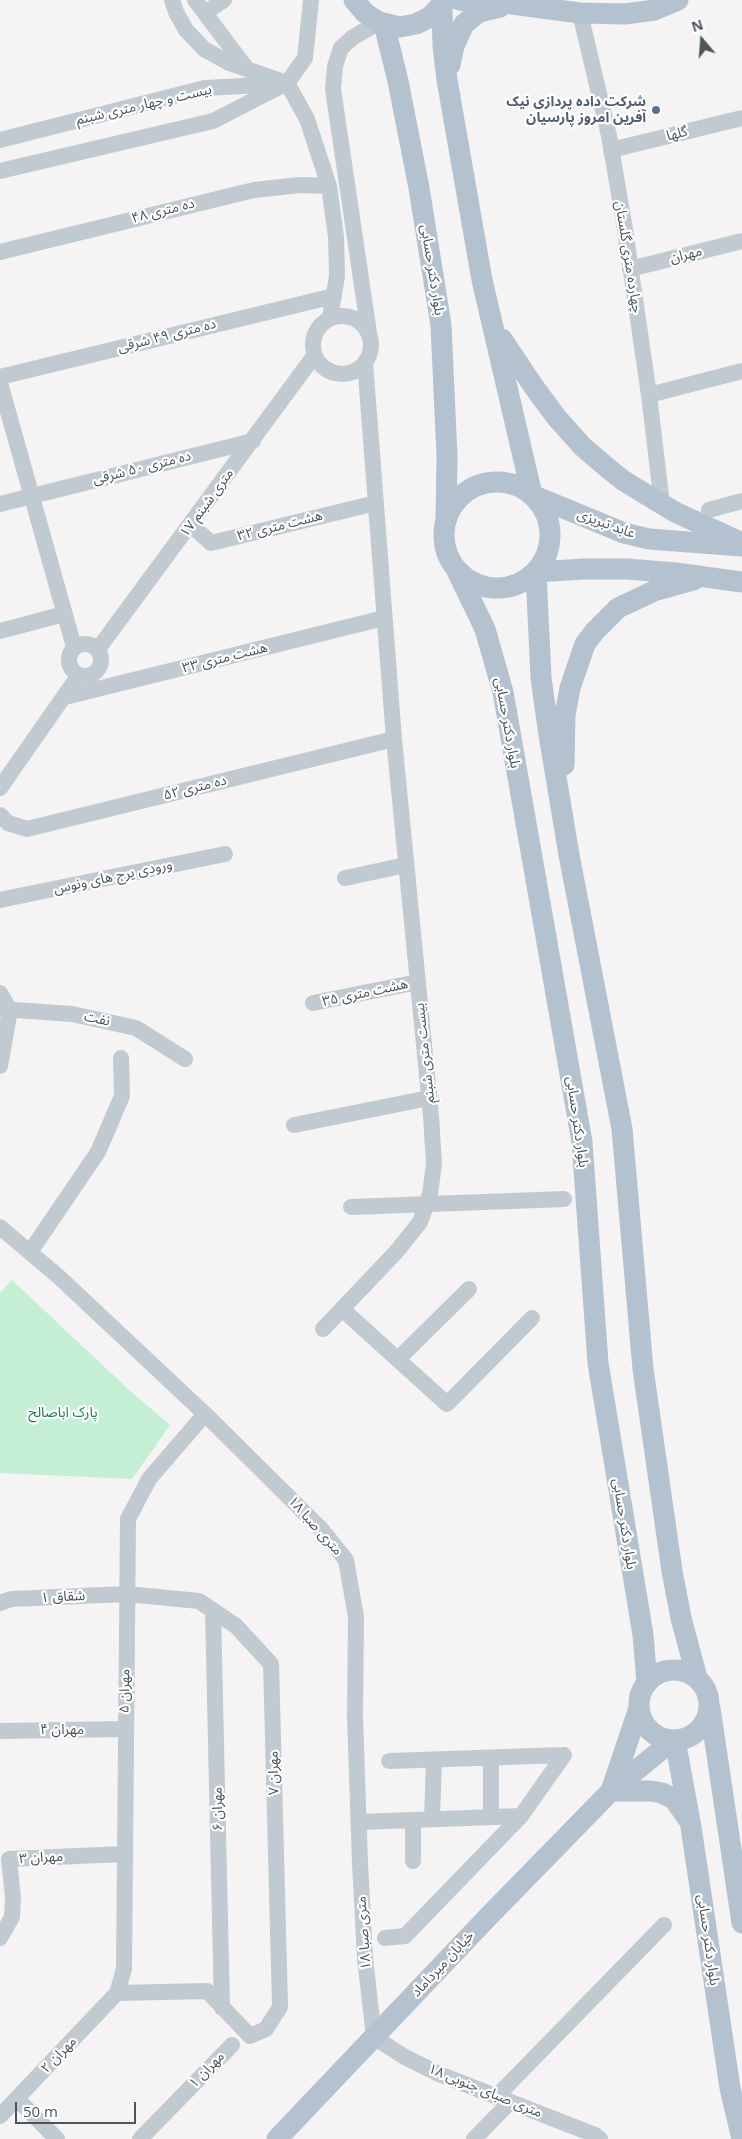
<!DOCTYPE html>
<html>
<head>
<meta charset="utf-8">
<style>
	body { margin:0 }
	#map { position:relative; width:742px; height:2139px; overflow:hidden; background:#f5f3f3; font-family:"Open Sans",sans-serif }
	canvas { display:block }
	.north { position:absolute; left:677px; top:15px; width:50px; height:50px; -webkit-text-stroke:4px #fff; paint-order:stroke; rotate:342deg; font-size:14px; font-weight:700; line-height:20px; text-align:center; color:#4b565f }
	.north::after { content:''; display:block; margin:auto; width:18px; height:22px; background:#4b565f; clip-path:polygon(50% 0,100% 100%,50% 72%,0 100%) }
	.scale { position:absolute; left:15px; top:2102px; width:121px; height:22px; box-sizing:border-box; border:2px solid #4b565f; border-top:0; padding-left:6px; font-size:15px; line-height:18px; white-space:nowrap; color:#4b565f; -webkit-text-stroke:4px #fff; paint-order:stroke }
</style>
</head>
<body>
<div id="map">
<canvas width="742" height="2139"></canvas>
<div class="north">N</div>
<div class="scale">50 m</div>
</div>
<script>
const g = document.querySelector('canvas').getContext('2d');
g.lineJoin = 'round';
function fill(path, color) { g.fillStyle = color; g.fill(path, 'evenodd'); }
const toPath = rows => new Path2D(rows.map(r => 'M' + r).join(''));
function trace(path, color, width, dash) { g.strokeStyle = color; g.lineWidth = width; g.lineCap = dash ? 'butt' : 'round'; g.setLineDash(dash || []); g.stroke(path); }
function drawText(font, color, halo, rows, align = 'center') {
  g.font = font + ' "Open Sans","Noto Sans Arabic",sans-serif'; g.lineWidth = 4.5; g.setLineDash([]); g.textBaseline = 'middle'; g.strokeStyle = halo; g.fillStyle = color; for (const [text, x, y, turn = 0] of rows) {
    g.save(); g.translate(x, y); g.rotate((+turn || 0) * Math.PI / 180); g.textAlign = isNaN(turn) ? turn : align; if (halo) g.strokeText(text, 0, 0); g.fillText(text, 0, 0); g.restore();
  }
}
fill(toPath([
	[12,1280,128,1389,170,1425,132,1479,0,1473,0,1293]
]), '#c5efd4');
trace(toPath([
	[172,0,176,12,186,30,204,49,229,63,287,83,307,119,329,186,336,237,337,276,330,318],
	[195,0,247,69],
	[205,13,224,0],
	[580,13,609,136,624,223,649,395,662,504],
	[0,140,205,88,280,84],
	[611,150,742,118],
	[0,171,213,121,287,83,305,58,311,0],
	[0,252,254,190,300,185,329,186],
	[630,269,742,241],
	'313 345a29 29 0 1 1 58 0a29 29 0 1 1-58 0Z',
	[369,333,333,89,335,66,341,48,352,38,379,22],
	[0,377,334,296],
	[0,383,74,647],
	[649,395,742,371],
	[0,504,253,441],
	[709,510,742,501],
	[191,525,211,543,376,503],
	[0,631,64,614],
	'69 660a16 16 0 1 1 32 0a16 16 0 1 1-32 0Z',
	[98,649,314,356],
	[65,697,384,618],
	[0,788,79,675],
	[0,815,8,823,27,829,394,739],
	[345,878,406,865],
	[0,900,225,854],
	[0,993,10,1010,0,1066],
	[313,1003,418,982],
	[0,1009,72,1014,136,1028,185,1059],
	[294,1125,429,1098],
	[351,1207,564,1199],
	[0,1227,59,1277,205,1414,322,1530,346,1560,356,1617,355,1717,360,1863,365,1958,374,2037,403,2056,439,2074,595,2135,600,2139],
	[30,1252,98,1152,122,1096,121,1058],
	[342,1309,447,1404,532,1318],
	[323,1329,397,1251,420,1222,430,1194,434,1164,431,1116,394,739,365,362],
	[398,1359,469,1289],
	[0,1603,11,1599,127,1594,199,1601,236,1626,271,1664,280,2007,266,2029,250,2036,207,1991,117,1993],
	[213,1610,222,2008],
	[0,1731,125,1729],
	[389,1761,564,1755],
	[491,1817,491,1758],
	[432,1819,434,1760],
	[413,1820,413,1861],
	[359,1822,521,1816,564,1755],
	[0,1938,12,1917,13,1898,9,1859,124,1854],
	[385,1938,405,1936,521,1816],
	[496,2097,664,1925],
	[17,2099,57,2139],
	[0,2116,117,1993,124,1969,128,1519,149,1479,205,1414],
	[140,2139,232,2045],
	[474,2139,510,2102]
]), '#c1cad0', 16);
trace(toPath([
	[354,0,365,13,379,22,400,27,416,24,430,17,446,0],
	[459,0,512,4,580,13,625,14,654,10,678,0],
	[442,7,443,46,447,80,482,280,532,495,624,533,649,539,742,546],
	[384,24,398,81,419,188,441,325,447,456,446,520],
	[450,65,454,46,464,24,479,12,500,7],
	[502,339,534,387,557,418,583,447,610,470,624,481,675,512,740,542],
	'444 535a53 53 0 1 1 106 0a53 53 0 1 1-106 0Z',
	[457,571,485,629,503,692,582,1142,598,1363,643,1635,647,1683],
	[564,765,565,715,570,688,585,644,595,631,618,608,654,591,694,580],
	'639 1705a35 35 0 1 1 70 0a35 35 0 1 1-70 0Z',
	[697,1678,681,1618,672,1571,643,1369,622,1129,569,855,549,735,541,678,536,572,584,569,627,569,676,573,742,582],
	[710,1708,742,1923],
	[675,1740,691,1827,730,2088,742,2139],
	[611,1791,651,1791,662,1793,674,1799,688,1819],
	[611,1791,639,1708],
	[277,2139,487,1918,611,1791,672,1741]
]), '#b4c2cf', 21);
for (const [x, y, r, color] of [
	[656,110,5,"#5c6f8a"]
]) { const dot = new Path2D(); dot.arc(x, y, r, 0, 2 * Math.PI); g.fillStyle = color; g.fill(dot); trace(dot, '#fff', 2); }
drawText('bold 14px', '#4e5e75', '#fff', [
	["شرکت داده پردازی نیک",646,102],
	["آفرین امروز پارسیان",646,118]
], 'right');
drawText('14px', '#4b565f', '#fff', [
	["بیست و چهار متری شبنم",144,105,-13],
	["گلها",677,134,-14],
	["ده متری ۴۸",163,211,-14],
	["مهران",686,255,-14],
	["چهارده متری گلستان",628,257,81],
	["بلوار دکتر حسابی",432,270,81],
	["ده متری ۴۹ شرقی",167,336,-14],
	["ده متری ۵۰ شرقی",142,468,-14],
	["۱۷ متری شبنم",207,503,-54],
	["عابد تبریزی",606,524,20],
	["هشت متری ۳۲",280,526,-14],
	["هشت متری ۳۳",225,658,-14],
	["بلوار دکتر حسابی",507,723,80],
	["ده متری ۵۲",195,788,-14],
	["ورودی یرج های ونوس",113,877,-12],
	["هشت متری ۳۵",365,993,-12],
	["نفت",97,1019,12],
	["بیست متری شبنم",425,1053,-96],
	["بلوار دکتر حسابی",577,1122,82],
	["بلوار دکتر حسابی",624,1524,81],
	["متری صبا ۱۸",315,1526,48],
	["شقاق ۱",63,1597,-3],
	["مهران ۵",125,1691,-89],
	["مهران ۴",62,1730],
	["مهران ۷",274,1773,-91],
	["مهران ۶",218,1809,-91],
	["مهران ۳",41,1858,-3],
	["متری صبا ۱۸",364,1933,-94],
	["بلوار دکتر حسابی",708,1940,82],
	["خیابان میرداماد",443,1964,-47],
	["مهران ۲",59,2055,-46],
	["مهران ۱",207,2070,-46],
	["۱۸ متری صبای جنوبی",485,2091,22]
]);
drawText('14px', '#1c804c', '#fff', [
	["پارک اباصالح",63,1413]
]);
</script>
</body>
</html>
